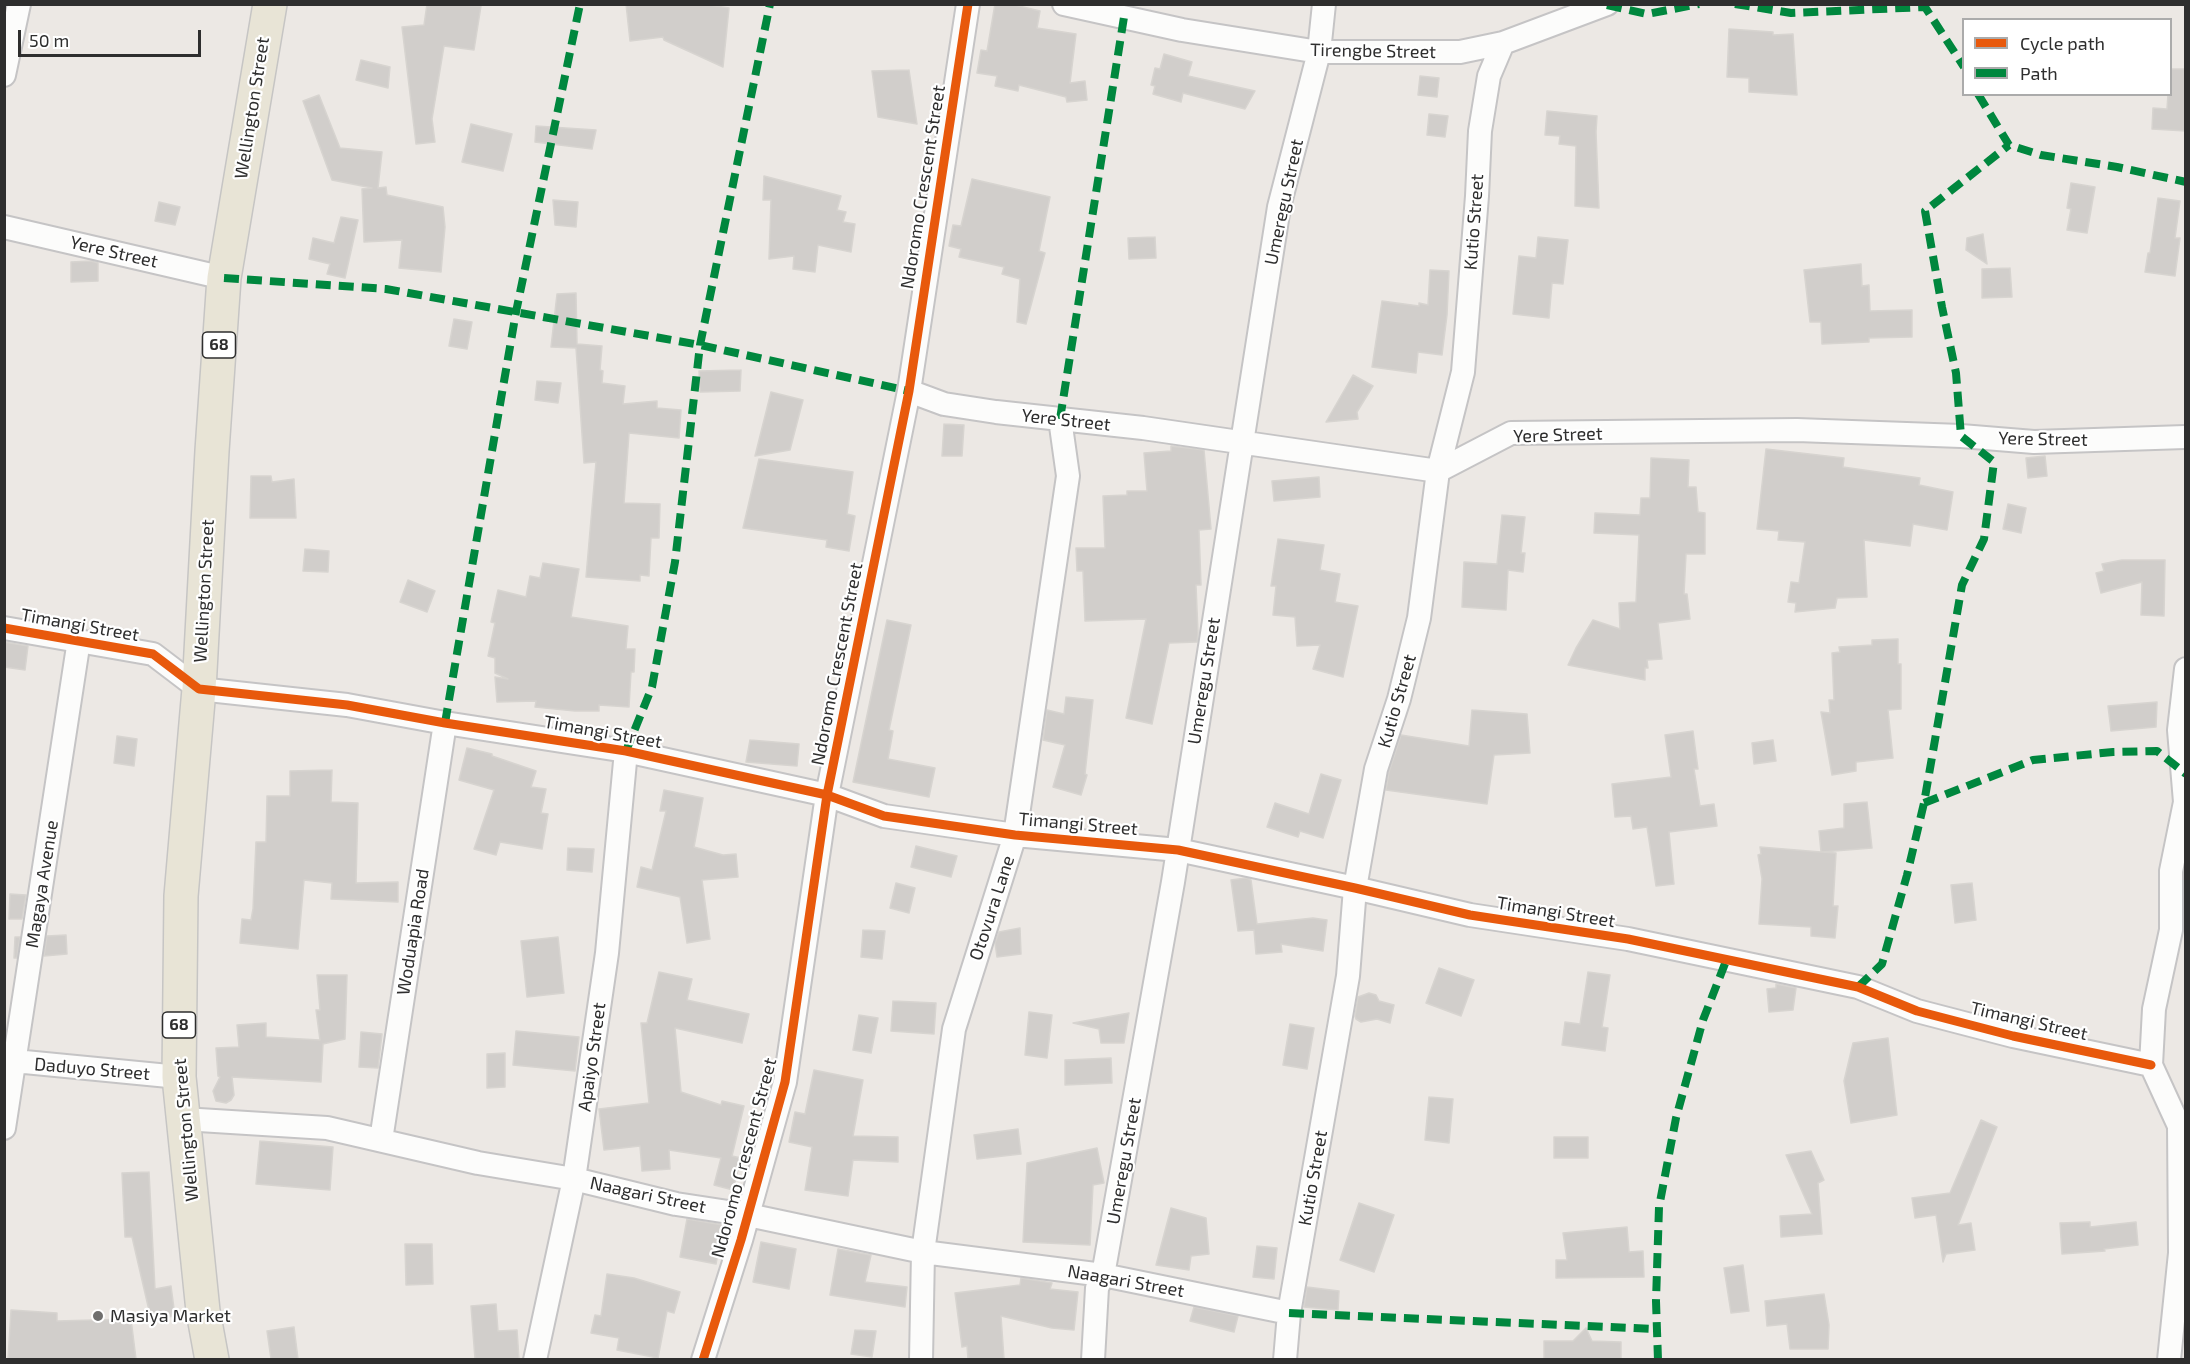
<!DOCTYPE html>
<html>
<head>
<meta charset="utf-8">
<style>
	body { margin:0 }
	#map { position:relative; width:2190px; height:1364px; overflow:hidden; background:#ece8e4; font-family:"Exo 2",sans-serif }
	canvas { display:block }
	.frame { position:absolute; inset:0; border:6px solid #2e2e2e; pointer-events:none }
	.legend { position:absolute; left:1962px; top:18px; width:210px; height:78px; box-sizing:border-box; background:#fff; border:2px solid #ababab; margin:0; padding:8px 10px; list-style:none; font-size:18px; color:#2e2e2e }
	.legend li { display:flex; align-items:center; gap:12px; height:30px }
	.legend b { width:30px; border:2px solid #ababab }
	.scale { position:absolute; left:18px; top:30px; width:183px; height:27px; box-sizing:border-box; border:3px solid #2e2e2e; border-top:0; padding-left:8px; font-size:18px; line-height:21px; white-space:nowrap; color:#2e2e2e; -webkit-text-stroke:4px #fff; paint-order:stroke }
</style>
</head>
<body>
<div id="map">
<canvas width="2190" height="1364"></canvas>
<div class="frame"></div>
<ul class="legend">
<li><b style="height:8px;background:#e8590c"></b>Cycle path</li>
<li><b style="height:8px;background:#00873e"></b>Path</li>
</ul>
<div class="scale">50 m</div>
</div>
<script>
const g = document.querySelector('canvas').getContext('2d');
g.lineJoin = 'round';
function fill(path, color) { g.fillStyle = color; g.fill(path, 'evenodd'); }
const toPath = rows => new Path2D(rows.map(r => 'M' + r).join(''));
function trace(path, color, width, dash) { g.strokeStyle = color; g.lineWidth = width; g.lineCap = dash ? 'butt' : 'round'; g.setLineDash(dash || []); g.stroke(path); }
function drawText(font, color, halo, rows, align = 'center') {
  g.font = font + ' "Exo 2",sans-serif'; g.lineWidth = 4.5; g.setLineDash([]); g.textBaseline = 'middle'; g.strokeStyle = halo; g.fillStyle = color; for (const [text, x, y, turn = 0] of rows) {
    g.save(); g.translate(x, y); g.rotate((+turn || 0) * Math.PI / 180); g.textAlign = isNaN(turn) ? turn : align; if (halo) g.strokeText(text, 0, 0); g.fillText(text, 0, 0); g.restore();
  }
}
const building = toPath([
	[427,4,481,6,474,50,444,46,432,119,435,142,416,144,402,27,424,25,427,4],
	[626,4,703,4,729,8,723,67,664,40,663,37,630,41,626,4],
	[995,4,1011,4,1040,11,1037,28,1076,34,1070,83,1085,81,1087,100,1067,102,1066,97,1019,85,1018,91,995,86,997,76,977,73,981,50,987,51,995,4],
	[1729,29,1773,32,1773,35,1793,34,1797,95,1749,92,1749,78,1727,77,1729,29],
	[1164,54,1192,62,1188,76,1255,91,1245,109,1183,93,1181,102,1153,94,1155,86,1151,85,1155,68,1160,69,1164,54],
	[361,60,390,67,388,88,356,80,361,60],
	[2170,69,2186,69,2186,131,2152,129,2153,108,2167,109,2168,94,2170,94,2170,69],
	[909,70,917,124,878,117,872,71,909,70],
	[1420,76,1439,78,1437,97,1418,95,1420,76],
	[319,95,340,148,382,152,378,188,386,187,387,195,443,207,445,227,441,272,399,268,402,240,364,242,362,189,372,188,332,180,303,101,319,95],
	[1547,111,1597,116,1596,132,1599,208,1575,206,1576,146,1559,144,1560,136,1545,135,1547,111],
	[1429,114,1448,116,1445,137,1427,135,1429,114],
	[471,124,512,134,503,171,462,162,471,124],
	[536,126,596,130,592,149,535,142,536,126],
	[764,176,841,196,837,210,846,212,843,222,855,224,851,252,818,245,815,272,793,269,794,256,769,259,771,200,763,200,764,176],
	[972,179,1050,197,1039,251,1045,253,1026,324,1017,322,1020,279,1002,274,1004,267,959,257,961,249,949,246,953,225,961,226,972,179],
	[2071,183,2095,187,2087,233,2067,230,2071,209,2067,208,2071,183],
	[2158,198,2180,201,2175,238,2180,238,2175,276,2145,272,2148,253,2150,253,2158,198],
	[553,200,578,202,576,227,555,225,553,200],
	[159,202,180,207,175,225,155,221,159,202],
	[341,217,358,220,345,278,327,274,330,264,309,259,313,238,334,243,341,217],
	[1983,234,1987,264,1966,250,1967,238,1983,234],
	[1155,237,1156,258,1129,259,1128,238,1155,237],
	[1538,237,1568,240,1563,284,1552,283,1549,318,1513,314,1519,256,1536,258,1538,237],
	[91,261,98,263,98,281,71,282,71,262,91,261],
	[1861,264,1862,286,1869,285,1870,311,1912,310,1912,337,1869,338,1869,342,1822,344,1821,322,1810,322,1804,270,1861,264],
	[2010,268,2012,297,1982,298,1982,269,2010,268],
	[1430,270,1449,271,1447,315,1442,355,1418,352,1416,373,1372,367,1382,301,1419,306,1419,303,1428,305,1430,270],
	[576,293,577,344,602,346,600,370,603,371,602,383,625,386,623,404,657,401,657,408,681,410,679,438,629,433,624,503,660,504,659,538,651,538,649,576,640,575,640,581,586,577,596,462,584,463,576,348,551,347,557,294,576,293],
	[454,319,472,322,467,349,449,346,454,319],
	[741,370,740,391,700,392,699,371,741,370],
	[1353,375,1373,386,1357,412,1358,419,1326,422,1353,375],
	[537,381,561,383,558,403,535,400,537,381],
	[771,392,803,400,790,450,755,456,771,392],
	[944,424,964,425,962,456,942,456,944,424],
	[1171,446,1204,450,1211,529,1199,530,1201,585,1196,585,1198,633,1197,642,1169,643,1152,724,1126,718,1146,619,1085,621,1083,571,1077,571,1076,548,1105,548,1103,496,1127,495,1127,491,1147,491,1144,453,1171,451,1171,446],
	[1766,449,1844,458,1843,467,1920,478,1919,485,1953,492,1947,530,1913,524,1910,546,1864,540,1867,597,1837,598,1835,608,1795,612,1796,603,1788,602,1791,582,1799,583,1805,542,1778,540,1779,531,1757,529,1766,449],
	[2045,456,2047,476,2028,478,2026,458,2045,456],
	[1651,458,1689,460,1688,487,1696,487,1698,512,1705,513,1705,554,1686,554,1684,594,1687,594,1690,619,1658,623,1662,659,1647,660,1648,668,1645,668,1645,680,1568,665,1576,648,1593,620,1620,629,1619,603,1636,602,1639,535,1594,533,1595,513,1640,515,1641,498,1650,498,1651,458],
	[759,459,853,472,847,514,855,516,849,551,826,547,827,540,743,528,759,459],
	[251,476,271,476,272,482,294,479,296,518,250,518,251,476],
	[1319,477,1320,497,1274,501,1272,481,1319,477],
	[2008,504,2026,508,2021,533,2003,529,2008,504],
	[1502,515,1525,517,1521,553,1525,553,1523,572,1508,570,1506,610,1462,607,1464,562,1497,564,1502,515],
	[1278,539,1324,545,1320,570,1340,574,1335,602,1358,606,1343,677,1313,669,1320,645,1297,646,1295,617,1273,615,1276,586,1271,586,1278,539],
	[305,549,329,551,328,572,303,571,305,549],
	[2122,560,2165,560,2164,616,2141,615,2142,582,2101,593,2096,573,2104,571,2102,564,2122,560],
	[543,563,579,569,571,617,628,626,626,649,635,649,634,672,631,672,629,707,599,705,599,711,575,711,535,707,536,701,497,702,495,677,508,679,495,673,495,658,488,656,495,623,491,622,498,590,526,597,530,576,540,578,543,563],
	[408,580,435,591,427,612,400,602,408,580],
	[887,620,911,625,889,730,893,731,888,759,935,768,929,797,853,782,887,620],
	[1898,639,1898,664,1901,664,1901,709,1888,710,1893,758,1856,762,1856,771,1832,775,1821,712,1830,713,1829,700,1834,700,1832,653,1840,652,1839,647,1872,645,1872,640,1898,639],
	[4,642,28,646,25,670,4,667,4,642],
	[1066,697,1093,700,1085,774,1087,775,1081,795,1053,787,1065,745,1043,740,1047,710,1064,714,1066,697],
	[2157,702,2156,727,2111,731,2108,706,2157,702],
	[1472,710,1527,714,1530,753,1494,755,1487,804,1386,790,1389,772,1401,735,1469,746,1472,710],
	[1693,731,1698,769,1694,769,1700,806,1714,804,1717,826,1669,832,1674,884,1656,886,1647,827,1633,829,1631,816,1615,817,1612,784,1671,777,1665,735,1693,731],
	[117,736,137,739,134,766,114,763,117,736],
	[750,740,799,744,797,766,746,762,750,740],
	[1773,740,1776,761,1754,764,1752,743,1773,740],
	[467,748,492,754,492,756,536,771,531,787,546,789,541,813,548,814,542,849,500,842,496,855,474,849,494,790,459,780,467,748],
	[332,770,331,802,358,803,356,883,398,882,398,902,331,899,332,883,304,880,298,949,240,943,242,919,251,920,253,909,256,842,266,842,267,796,290,796,290,771,332,770],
	[1321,774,1341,780,1323,838,1300,831,1298,837,1267,827,1275,803,1309,814,1321,774],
	[664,790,703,798,694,847,723,855,736,854,738,877,702,880,710,939,687,943,680,897,637,887,641,867,652,870,666,811,660,811,664,790],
	[1867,802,1872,848,1822,852,1836,853,1833,906,1838,906,1835,938,1811,936,1811,927,1759,924,1762,879,1758,855,1761,854,1760,847,1821,852,1819,831,1844,828,1844,804,1867,802],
	[916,846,957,856,951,877,911,867,916,846],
	[568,848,594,849,592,872,567,870,568,848],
	[1246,878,1251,880,1257,924,1313,918,1327,920,1323,951,1281,944,1282,952,1256,954,1254,930,1238,931,1231,880,1246,878],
	[896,883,915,888,909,913,890,908,896,883],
	[1972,883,1976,920,1955,923,1951,885,1972,883],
	[10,894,26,895,22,919,9,919,10,894],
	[1020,928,1021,954,997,957,995,943,999,932,1020,928],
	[863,930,885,931,882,959,861,957,863,930],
	[66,935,67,954,44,956,47,936,66,935],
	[15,937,20,937,17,958,14,958,15,937],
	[558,937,564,993,527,997,521,941,558,937],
	[1439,968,1474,980,1461,1016,1426,1003,1439,968],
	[659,972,692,979,687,1000,749,1014,742,1043,675,1028,681,1092,721,1105,722,1101,744,1106,732,1156,741,1158,733,1190,714,1185,721,1158,669,1150,670,1169,642,1171,640,1146,604,1150,599,1109,649,1103,641,1023,647,1023,659,972],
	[1588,972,1610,975,1602,1027,1608,1028,1605,1051,1562,1045,1565,1022,1580,1024,1588,972],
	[317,975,347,975,345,1039,323,1044,321,1082,232,1077,234,1095,231,1100,226,1103,216,1101,213,1091,220,1077,218,1076,216,1048,239,1047,237,1025,266,1023,266,1037,320,1040,316,1010,320,1010,317,975],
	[1776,984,1796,988,1793,1010,1769,1012,1767,989,1776,988,1776,984],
	[1369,993,1376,995,1379,1001,1394,1005,1390,1023,1377,1019,1361,1022,1356,1019,1355,1016,1358,997,1369,993],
	[893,1001,936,1003,934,1034,891,1031,893,1001],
	[1029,1012,1052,1015,1047,1058,1025,1055,1029,1012],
	[1129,1013,1124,1043,1101,1043,1099,1029,1073,1023,1129,1013],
	[859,1015,878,1018,871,1053,853,1050,859,1015],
	[1290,1024,1314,1028,1307,1069,1283,1065,1290,1024],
	[516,1031,579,1037,575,1071,513,1065,516,1031],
	[361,1032,382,1034,378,1068,359,1067,361,1032],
	[1888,1038,1897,1115,1851,1123,1844,1081,1853,1043,1888,1038],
	[505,1053,505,1087,487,1088,487,1054,505,1053],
	[1111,1058,1112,1083,1065,1085,1065,1060,1111,1058],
	[814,1070,863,1080,853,1136,898,1137,898,1162,853,1160,848,1196,805,1190,812,1147,789,1142,795,1112,805,1114,814,1070],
	[1429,1097,1453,1099,1449,1143,1425,1140,1429,1097],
	[1981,1120,1997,1127,1958,1225,1971,1223,1975,1250,1946,1254,1943,1262,1936,1215,1915,1218,1912,1198,1950,1193,1981,1120],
	[1018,1129,1021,1154,977,1159,974,1135,1018,1129],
	[1554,1137,1588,1137,1588,1158,1554,1158,1554,1137],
	[260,1141,333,1147,330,1190,256,1184,260,1141],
	[1097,1148,1104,1183,1093,1185,1090,1245,1023,1242,1027,1163,1097,1148],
	[1811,1151,1824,1180,1818,1183,1822,1234,1781,1237,1780,1216,1812,1214,1786,1155,1811,1151],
	[149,1172,155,1289,171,1286,175,1316,151,1319,132,1237,125,1237,122,1173,149,1172],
	[1359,1203,1394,1215,1374,1272,1340,1260,1359,1203],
	[1171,1208,1206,1218,1209,1254,1191,1256,1189,1270,1156,1265,1171,1208],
	[687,1219,723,1225,716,1264,680,1257,687,1219],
	[2090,1222,2090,1227,2136,1222,2138,1245,2104,1249,2105,1251,2062,1254,2060,1223,2090,1222],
	[1627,1227,1629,1252,1643,1251,1644,1277,1556,1278,1556,1260,1567,1260,1563,1233,1627,1227],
	[761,1242,796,1249,789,1289,753,1282,761,1242],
	[405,1244,432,1244,433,1284,406,1285,405,1244],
	[1257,1246,1277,1248,1274,1279,1253,1277,1257,1246],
	[838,1249,871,1255,865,1282,907,1287,905,1307,830,1295,838,1249],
	[1743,1265,1749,1311,1731,1313,1724,1268,1743,1265],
	[607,1274,634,1278,680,1292,674,1313,667,1311,658,1358,617,1350,619,1338,591,1333,595,1315,601,1316,607,1274],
	[1021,1278,1052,1283,1050,1289,1078,1292,1074,1330,1052,1328,1001,1316,1004,1359,968,1359,967,1346,962,1347,955,1293,1020,1285,1021,1278],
	[1307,1287,1339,1291,1338,1310,1304,1307,1307,1287],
	[1824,1294,1829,1325,1828,1349,1790,1349,1787,1324,1767,1326,1765,1301,1824,1294],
	[496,1304,498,1331,517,1330,519,1359,475,1359,471,1306,496,1304],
	[1194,1307,1238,1316,1234,1332,1190,1321,1194,1307],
	[11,1310,57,1313,57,1321,131,1319,136,1359,8,1359,11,1310],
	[294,1327,298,1359,271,1359,267,1331,294,1327],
	[1586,1328,1592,1341,1621,1342,1621,1359,1544,1359,1544,1341,1573,1341,1586,1328],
	[855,1330,876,1331,872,1357,851,1354,855,1330]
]);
fill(building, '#d1cecb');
trace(building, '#d7d4d0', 1.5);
const minor = toPath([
	[1064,4,1182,30,1319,52,1460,52,1503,43,1607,4],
	[4,75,19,4],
	[4,227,224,278],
	[909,391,944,404,996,412,1143,428,1438,471,1511,433,1797,430,1961,436,2034,442,2185,437],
	[4,628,153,654,199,689,347,705,445,723,626,751,827,795,884,816,1015,835,1178,850,1355,888,1470,915,1628,939,1858,987,1917,1011,2013,1036,2151,1065],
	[4,1060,179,1077],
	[183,1119,327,1128,478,1163,574,1179,676,1204,748,1215,923,1252,1103,1275,1289,1313],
	[4,1128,79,640],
	[381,1140,445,723],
	[535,1360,574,1179,607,953,626,751],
	[703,1360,741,1240,785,1082,827,795,909,391,968,4],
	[921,1360,923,1252,954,1029,1015,835,1068,476,1060,419],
	[1093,1360,1097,1288,1103,1275,1173,882,1279,207,1319,52,1324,4],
	[1285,1360,1289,1313,1348,976,1355,888,1376,769,1399,699,1419,618,1438,471,1463,372,1477,196,1480,131,1489,76,1503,43],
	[2169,1360,2180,1253,2179,1126,2151,1065,2154,1009,2171,930,2171,871,2185,802,2179,730,2186,669]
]);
const primary = toPath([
	[212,1360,203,1311,179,1077,181,896,199,689,212,451,224,278,270,4]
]);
trace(minor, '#c5c4c5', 26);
trace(primary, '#c6c5c4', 36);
trace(minor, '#fcfcfb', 22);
trace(primary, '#e8e4d6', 33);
trace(toPath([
	[1735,4,1791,13,1925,7,1964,67],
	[1607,5,1647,14,1699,4],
	[1978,94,2009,145,2041,155,2117,167,2186,182],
	[224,278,386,289,700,345,909,391],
	[1060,419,1124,17],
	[445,723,516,312,580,4],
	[626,751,652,687,675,562,700,345,770,4],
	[1924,803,2033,760,2113,752,2157,751,2186,774],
	[1858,987,1882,964,1907,875,1924,803,1962,585,1984,539,1994,462,1961,436,1956,373,1942,307,1925,211,2009,145],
	[1289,1313,1656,1329],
	[1658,1360,1656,1301,1659,1207,1676,1118,1703,1020,1726,961]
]), '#00873e', 8, [15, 8]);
trace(toPath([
	[4,628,153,654,199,689,347,705,445,723,626,751,827,795,884,816,1015,835,1178,850,1355,888,1470,915,1628,939,1858,987,1917,1011,2013,1036,2151,1065],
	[703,1360,741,1240,785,1082,827,795,909,391,968,4]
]), '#e8590c', 9);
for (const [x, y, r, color] of [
	[98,1316,6,"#706f6e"]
]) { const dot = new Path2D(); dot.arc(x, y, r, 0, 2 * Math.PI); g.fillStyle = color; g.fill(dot); trace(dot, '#fff', 2); }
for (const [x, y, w] of [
	[219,345,33],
	[179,1025,33]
]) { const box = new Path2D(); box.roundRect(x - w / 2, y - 13, w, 26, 4.5); g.fillStyle = '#fff'; g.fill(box); trace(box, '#2e2e2e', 1.5); }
drawText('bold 16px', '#2e2e2e', null, [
	["68",219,345],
	["68",179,1025]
]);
drawText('18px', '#2e2e2e', '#fff', [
	["Tirengbe Street",1373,51,1],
	["Wellington Street",252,108,-81],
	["Ndoromo Crescent Street",923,187,-81],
	["Umeregu Street",1284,202,-78],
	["Kutio Street",1474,222,-86],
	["Yere Street",114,252,13],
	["Yere Street",1066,420,6],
	["Yere Street",1558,435,-2],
	["Yere Street",2043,439,1],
	["Wellington Street",204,591,-87],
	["Timangi Street",80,625,10],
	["Ndoromo Crescent Street",837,664,-79],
	["Umeregu Street",1204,681,-81],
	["Kutio Street",1397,701,-74],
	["Timangi Street",603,732,10],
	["Timangi Street",1078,824,5],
	["Magaya Avenue",42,884,-81],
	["Otovura Lane",992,908,-72],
	["Timangi Street",1556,912,9],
	["Woduapia Road",413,932,-81],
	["Timangi Street",2029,1021,13],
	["Apaiyo Street",592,1057,-82],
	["Daduyo Street",92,1069,5],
	["Wellington Street",186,1130,-95],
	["Ndoromo Crescent Street",744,1158,-75],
	["Umeregu Street",1124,1161,-80],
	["Kutio Street",1313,1178,-80],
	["Naagari Street",648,1195,12],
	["Naagari Street",1126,1281,10]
]);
drawText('18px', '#2e2e2e', '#fff', [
	["Masiya Market",110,1316]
], 'left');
</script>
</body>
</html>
